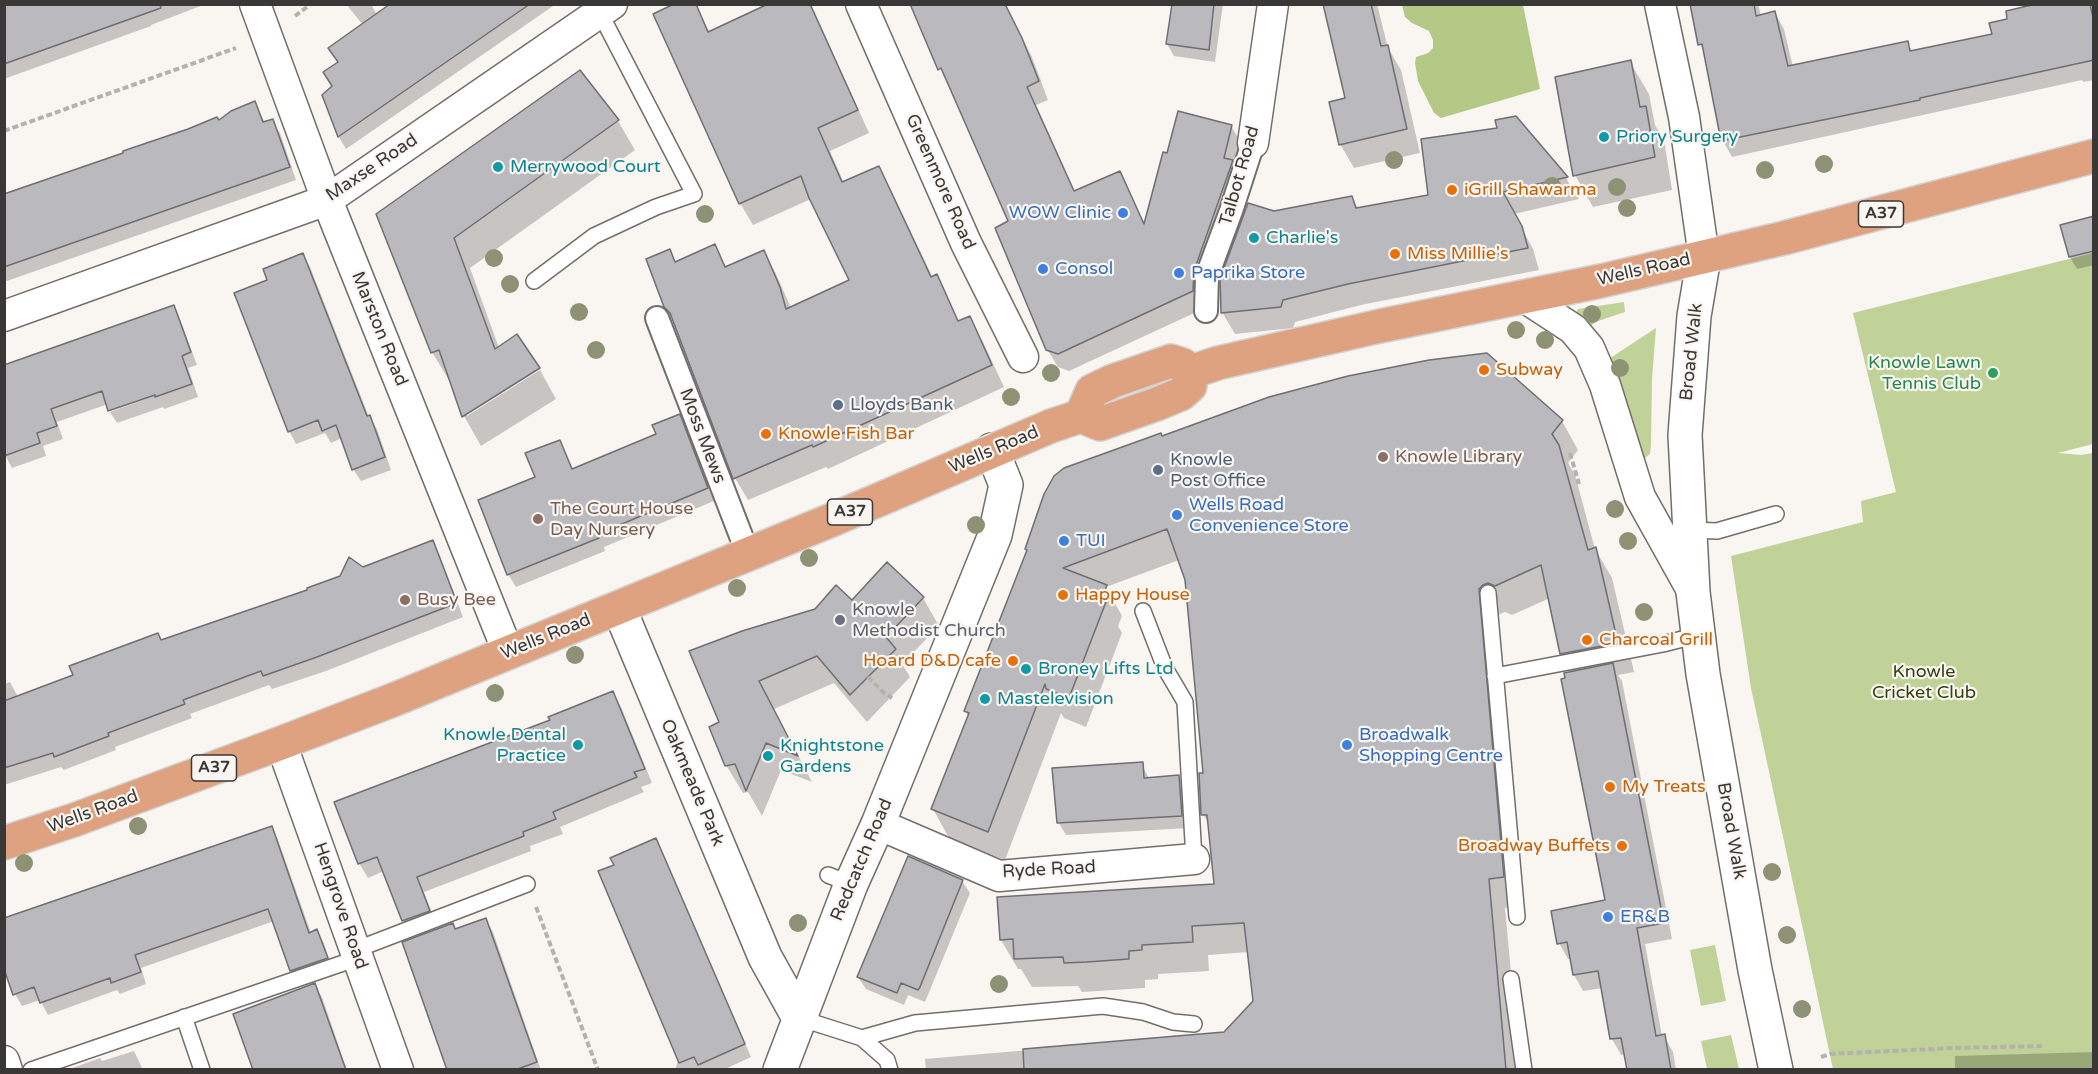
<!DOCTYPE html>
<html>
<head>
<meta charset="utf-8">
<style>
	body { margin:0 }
	#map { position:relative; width:2098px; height:1074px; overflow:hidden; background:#f9f6f2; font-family:"Varela Round",sans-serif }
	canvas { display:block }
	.frame { position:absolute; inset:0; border:6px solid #393836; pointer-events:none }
</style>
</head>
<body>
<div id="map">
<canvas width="2098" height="1074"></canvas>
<div class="frame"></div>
</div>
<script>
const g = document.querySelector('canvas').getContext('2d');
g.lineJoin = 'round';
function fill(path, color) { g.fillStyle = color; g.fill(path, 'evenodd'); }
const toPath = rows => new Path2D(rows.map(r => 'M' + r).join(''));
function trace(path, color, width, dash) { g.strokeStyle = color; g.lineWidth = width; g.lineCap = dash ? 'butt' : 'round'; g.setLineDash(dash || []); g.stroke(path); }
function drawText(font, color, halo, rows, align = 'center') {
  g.font = font + ' "Varela Round",sans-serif'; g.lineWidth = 4.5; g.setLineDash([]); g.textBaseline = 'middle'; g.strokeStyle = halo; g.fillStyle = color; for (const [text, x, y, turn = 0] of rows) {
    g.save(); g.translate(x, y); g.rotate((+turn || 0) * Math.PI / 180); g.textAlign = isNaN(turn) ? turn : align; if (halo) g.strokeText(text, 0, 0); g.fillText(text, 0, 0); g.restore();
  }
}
fill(toPath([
	[2093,253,2093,444,2058,453,2081,455,2093,453,2093,1069,1833,1069,1751,688,1731,556,1863,522,1861,501,1896,492,1853,313],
	[1624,302,1625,312,1598,321,1585,329,1574,316,1578,309],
	[1656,328,1652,379,1651,445,1650,454,1645,458,1638,456,1607,360],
	[1715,945,1726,1001,1701,1006,1690,950],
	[1731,1035,1739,1069,1707,1069,1701,1041]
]), '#c0d298');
fill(toPath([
	[1402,5,1523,5,1540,89,1441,118,1434,113,1418,81,1415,63,1416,57,1428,53,1433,48,1433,40,1429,31,1412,23,1405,17]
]), '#b3c985');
fill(toPath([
	[4,4,206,4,151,25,151,26,4,79],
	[346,4,371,4,377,15,392,4,556,4,346,149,339,137,323,96,334,87,339,63,363,25],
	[695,4,710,33,764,8,762,4,811,4,869,133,830,151,844,183,878,168,891,190,933,278,936,276,959,322,969,318,982,340,1004,387,828,469,826,467,748,500,735,478,675,324,665,306,670,251,676,263,714,246,727,268,764,252,776,274,791,308,851,281,811,199,753,225,740,203],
	[911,4,1009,4,1006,7,1032,57,1048,100,1036,105,1075,192,1119,173,1145,225,1168,155,1231,126,1242,144,1203,309,1069,371,1058,367,1047,349,1010,222],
	[1173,4,1223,4,1215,62,1174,56,1167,44],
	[1325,4,1377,4,1388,48,1401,70,1420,153,1354,168,1340,144,1347,99],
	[1691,4,1758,4,1761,16,1775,13,1784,29,1793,67,1907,43,1913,52,1993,35,2009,20,2043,4,2094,4,2094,80,2083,82,2082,80,1732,157,1723,141,1705,54,1700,44],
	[1630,62,1649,94,1655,125,1664,140,1672,190,1593,207,1575,175],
	[255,103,265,123,272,121,280,133,296,180,4,282,4,196,218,122],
	[1515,117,1566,178,1579,199,1514,214,1533,249,1539,270,1361,305,1295,322,1293,328,1235,334,1222,312,1274,213,1352,197,1358,209,1430,196],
	[618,121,635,150,470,268,499,348,467,413,467,416,540,370,556,399,481,446,464,416,452,381,450,382,432,352,378,215],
	[2094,218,2094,265,2077,269,2070,257,2062,226],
	[303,255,310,267,369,417,377,429,391,470,361,481,353,469,342,438,331,443,325,433,296,444,289,431,269,281],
	[173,306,180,319,197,365,188,368,198,397,164,409,163,407,117,423,110,412,162,393,108,404,57,422,63,439,43,446,46,456,12,468,5,455,4,367],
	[679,416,686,428,714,501,604,547,605,551,516,587,508,574,559,441,573,470,658,435],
	[1562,421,1578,450,1568,463,1575,475,1595,549,1612,578,1634,672,1618,675,1622,681,1672,939,1645,944,1662,1036,1664,1036,1673,1052,1676,1070,1628,1070,1626,1054,1621,1055,1612,1039,1603,988,1583,991,1574,975,1571,959,1568,959,1559,943,1606,901,1566,679,1572,673,1561,653,1550,598,1512,615,1505,612,1500,614,1495,619,1519,906,1505,908,1520,1070,926,1070,925,1059,1225,1033,1254,1002,1249,952,1208,955,1209,971,1158,974,1158,979,1145,980,1145,988,1082,992,1078,986,1032,987,1021,969,1018,969,1001,940,1215,885,1210,826,1203,814,1205,774,1186,580,1179,560,1106,587,1122,616,1118,626,1122,633,1086,727,1064,718,1061,713,1005,860,949,838,933,809,969,717,965,711,1028,552,1162,438],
	[432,542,440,556,463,617,326,671,272,689,269,685,190,714,192,718,115,747,116,750,64,770,61,767,4,785,4,684,10,682,18,697,162,642,309,591],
	[887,564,923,598,939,626,902,664,910,677,867,722,834,683,774,709,812,782,781,770,762,816,748,792,743,793,726,765,721,722,691,652,852,602],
	[613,693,621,707,652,783,641,787,644,792,560,827,563,834,530,846,531,851,424,892,437,926,412,935,404,921,384,871,368,878,359,863,552,721],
	[1142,764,1149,779,1179,776,1186,789,1188,828,1066,835,1059,823],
	[271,828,278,840,311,933,317,931,324,944,333,971,298,983,291,970,274,921,141,968,146,984,120,994,117,990,48,1015,40,1000,22,1006,15,994],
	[662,853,751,1057,723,1070,675,1070,679,1058,616,866],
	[962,881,970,893,925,1002,908,995,904,1005,866,989,858,977],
	[486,920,493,932,541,1070,448,1070,456,931],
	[314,985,322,997,347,1070,254,1070],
	[134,1051,143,1070,67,1070,100,1058,102,1061],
	[2094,1052,2094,1070,1955,1070,1955,1056]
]), '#0003');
const building = toPath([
	[4,4,160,4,161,8,4,64,4,4],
	[390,4,530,4,338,137,322,95,332,86,323,72,338,62,328,48,390,4],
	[674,4,696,4,708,32,768,4,810,4,858,110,818,128,842,182,879,166,931,277,937,274,958,321,970,316,992,365,813,447,812,445,733,479,670,313,664,307,646,259,670,249,675,262,715,244,725,267,764,250,780,287,786,309,849,280,809,198,801,176,739,204,653,14,674,4],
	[910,4,1005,4,1022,38,1039,81,1027,87,1074,191,1120,171,1144,224,1163,152,1167,153,1178,111,1232,125,1224,158,1233,160,1232,163,1194,271,1193,291,1058,354,1046,350,995,228,1008,221,941,68,938,70,910,4],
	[1172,4,1214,4,1209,50,1166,44,1172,4],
	[1323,4,1371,4,1381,46,1388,45,1407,129,1339,145,1329,102,1345,98,1323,4],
	[1690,4,1754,4,1756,16,1775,11,1788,66,1908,41,1910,51,1992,34,1989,23,2007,19,2006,11,2036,4,2090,4,2094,22,2094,60,1920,98,1920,100,1721,141,1702,44,1698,45,1690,4],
	[1631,60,1640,107,1646,106,1655,157,1573,176,1555,77,1631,60],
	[580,70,619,120,454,238,495,349,517,334,540,368,462,417,439,350,431,353,376,214,580,70],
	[255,101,263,122,273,119,290,167,4,267,4,194,123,153,123,151,188,129,217,117,219,120,231,111,255,101],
	[1516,116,1568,177,1503,192,1522,226,1528,248,1348,284,1283,300,1281,307,1221,313,1220,279,1248,203,1274,211,1352,196,1356,208,1428,195,1421,139,1497,128,1495,120,1516,116],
	[2094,216,2094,251,2069,257,2060,225,2094,216],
	[303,253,367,416,370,415,385,457,352,470,336,425,322,431,318,420,288,432,234,293,267,280,263,269,303,253],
	[174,305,191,352,182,356,192,384,155,397,155,395,108,411,102,391,51,409,57,426,37,433,40,443,4,456,4,365,174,305],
	[1487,353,1563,420,1552,434,1559,445,1588,550,1596,547,1618,643,1560,654,1541,565,1495,586,1488,583,1483,585,1479,589,1504,877,1489,879,1506,1070,1024,1070,1023,1049,1224,1032,1253,1001,1244,923,1192,926,1193,942,1142,945,1142,950,1129,951,1129,959,1087,962,1064,963,1063,957,1014,959,1013,939,1000,940,997,897,1214,884,1207,815,1201,815,1199,773,1203,773,1185,580,1167,529,1063,568,1107,585,1101,600,1106,602,1069,698,1046,689,1045,684,988,832,931,809,969,713,964,711,1027,550,1025,549,1044,494,1054,476,1064,468,1161,433,1162,436,1269,397,1348,376,1429,360,1487,353],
	[680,414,708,488,598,534,599,538,507,575,478,500,535,477,525,453,560,440,572,469,656,434,652,425,680,414],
	[433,540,457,603,317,657,263,676,261,671,183,700,185,704,108,733,109,736,54,757,53,753,4,768,4,701,73,675,69,666,158,633,161,640,307,590,307,588,340,576,349,557,363,567,433,540],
	[887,562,924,597,886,637,896,649,850,695,817,656,759,681,798,756,766,743,746,791,735,764,725,766,709,727,719,722,689,651,742,631,815,609,836,585,852,600,887,562],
	[1613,663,1664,923,1637,928,1656,1036,1665,1034,1671,1070,1627,1070,1621,1038,1610,1039,1598,971,1573,975,1567,942,1557,944,1551,911,1605,900,1561,679,1565,678,1564,673,1613,663],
	[613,691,645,769,634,772,637,777,553,812,556,819,523,832,524,836,417,877,430,911,402,921,377,857,358,864,334,802,550,720,548,717,613,691],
	[1143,762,1144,778,1179,775,1182,816,1057,823,1052,768,1143,762],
	[272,826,309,933,317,929,328,958,290,971,268,909,135,955,141,972,111,983,110,978,40,1003,34,987,13,995,4,969,4,918,272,826],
	[656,838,745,1044,698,1065,694,1057,679,1063,598,871,614,865,610,858,656,838],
	[908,856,963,880,920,987,918,990,901,983,897,993,857,977,908,856],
	[486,918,537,1062,515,1070,447,1070,402,942,453,923,455,929,486,918],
	[315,983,346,1070,253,1070,233,1014,315,983]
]);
fill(building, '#bab9be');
trace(building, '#6f6e73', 1.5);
const service = toPath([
	[534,281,594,236,656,207,694,194,600,13],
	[1688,530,1717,531,1776,514],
	[1488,593,1517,917],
	[1143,611,1165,668,1185,702,1194,859],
	[1495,676,1663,644,1698,635],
	[828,875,851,884],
	[355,950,527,884],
	[1511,979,1524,1070],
	[184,1017,202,1070],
	[799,1018,862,1038,887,1060,890,1070],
	[862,1038,915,1023,1103,1006,1143,1012,1173,1022,1194,1024],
	[31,1070,358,958]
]);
const pedestrian = toPath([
	[1206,311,1207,276,1231,211,1253,143],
	[657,318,748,554]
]);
const minor = toPath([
	[255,4,327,200,508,652],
	[861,4,966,243,1023,357],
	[1660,4,1684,117,1704,257],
	[1253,143,1273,4],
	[1524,297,1573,329,1589,348,1605,385,1640,497,1693,592],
	[4,316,327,200,612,4],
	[281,743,398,1070],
	[878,824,999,876,1194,859],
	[4,1061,7,1070]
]);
const tertiary = toPath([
	[1704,257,1694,316,1685,435,1693,592,1703,674,1755,970,1776,1070]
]);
const secondary = toPath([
	[619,608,765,957,799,1018],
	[780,1070,851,884,878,824,995,535,1006,485,992,450]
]);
const trunk = toPath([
	[1191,372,1218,363,1380,326,1601,281,1784,238,2094,156],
	[1081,416,1092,391,1113,381,1171,361,1183,365,1191,372],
	[4,843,74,820,281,743,393,700,834,519,1051,426,1081,416,1100,424,1157,404,1181,394,1190,386,1191,372]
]);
trace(service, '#726f6b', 18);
trace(pedestrian, '#726f6b', 26);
trace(minor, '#726f6b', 33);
trace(tertiary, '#726f6b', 36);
trace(secondary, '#726f6b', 36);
trace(trunk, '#d3d3d3', 36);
trace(toPath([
	[295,16,311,4],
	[4,131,236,48],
	[1570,453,1579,484],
	[868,677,884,693,892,698],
	[536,907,598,1070],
	[1821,1057,1830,1054,1954,1048,2042,1046]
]), '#b4b2af', 4, [6, 3]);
trace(service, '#fff', 15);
trace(pedestrian, '#fff', 22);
trace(minor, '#fff', 30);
trace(tertiary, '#fff', 33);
trace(secondary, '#fff', 33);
trace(trunk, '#dfa280', 33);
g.fillStyle = '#8d9275';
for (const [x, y] of [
	[1394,160],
	[1824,164],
	[1765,170],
	[1552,186],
	[1617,187],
	[1627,208],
	[705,214],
	[494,258],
	[510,284],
	[579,312],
	[1592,314],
	[1516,330],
	[1545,340],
	[596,350],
	[1620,368],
	[1051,373],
	[1011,397],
	[1615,509],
	[976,525],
	[1628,541],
	[809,558],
	[737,588],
	[1644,612],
	[575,655],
	[495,693],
	[138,826],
	[24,863],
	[1772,872],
	[798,923],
	[1787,935],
	[999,984],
	[1802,1009]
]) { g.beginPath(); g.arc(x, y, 9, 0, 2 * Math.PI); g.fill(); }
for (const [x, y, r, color] of [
	[1604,137,6,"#0f9aa8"],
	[498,167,6,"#0f9aa8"],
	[1452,190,6,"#e8710a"],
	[1123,213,6,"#3f7fe0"],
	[1254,238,6,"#0f9aa8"],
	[1395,254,6,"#e8710a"],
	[1043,269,6,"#3f7fe0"],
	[1179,273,6,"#3f7fe0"],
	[1484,370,6,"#e8710a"],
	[1993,373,6,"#2e9e5b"],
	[838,405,6,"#5c6f8a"],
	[766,434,6,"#e8710a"],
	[1383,457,6,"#8d6e63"],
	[1158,470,6,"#5c6f8a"],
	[1177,515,6,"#3f7fe0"],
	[538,519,6,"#8d6e63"],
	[1064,541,6,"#3f7fe0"],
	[1063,595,6,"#e8710a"],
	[405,600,6,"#8d6e63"],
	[840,620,6,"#6b7280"],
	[1587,640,6,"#e8710a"],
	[1013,661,6,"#e8710a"],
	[1026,669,6,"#0f9aa8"],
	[985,699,6,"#0f9aa8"],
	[578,745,6,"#0f9aa8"],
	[1347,745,6,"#3f7fe0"],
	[768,756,6,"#0f9aa8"],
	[1610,787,6,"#e8710a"],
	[1622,846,6,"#e8710a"],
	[1608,917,6,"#3f7fe0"]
]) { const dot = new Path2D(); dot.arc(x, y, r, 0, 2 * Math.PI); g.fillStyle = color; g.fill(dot); trace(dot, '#f9f6f2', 2); }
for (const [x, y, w] of [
	[1881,214,45],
	[850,512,45],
	[214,768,45]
]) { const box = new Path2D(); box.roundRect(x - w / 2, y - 13, w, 26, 4.5); g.fillStyle = '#f9f6f2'; g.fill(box); trace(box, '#393836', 1.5); }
drawText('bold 16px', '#393836', null, [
	["A37",1881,214],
	["A37",850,512],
	["A37",214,768]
]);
drawText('18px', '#0d838f', '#f9f6f2', [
	["Priory Surgery",1616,137],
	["Merrywood Court",510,167],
	["Charlie's",1266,238],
	["Broney Lifts Ltd",1038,669],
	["Mastelevision",997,699],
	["Knowle Dental",566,735,"right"],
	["Practice",566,756,"right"],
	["Knightstone",780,746],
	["Gardens",780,767]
], 'left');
drawText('18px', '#393836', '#f9f6f2', [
	["Maxse Road",372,168,-34],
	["Talbot Road",1240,176,-74],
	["Greenmore Road",940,182,66],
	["Wells Road",1644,270,-13],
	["Marston Road",379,329,68],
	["Broad Walk",1692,352,-84],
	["Moss Mews",702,436,69],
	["Wells Road",994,450,-23],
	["Wells Road",546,637,-22],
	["Oakmeade Park",692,783,67],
	["Wells Road",93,812,-20],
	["Broad Walk",1731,831,80],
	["Redcatch Road",862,860,-67],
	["Ryde Road",1049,870,-3],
	["Hengrove Road",340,906,71]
]);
drawText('18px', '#c56008', '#f9f6f2', [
	["iGrill Shawarma",1464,190],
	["Miss Millie's",1407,254],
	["Subway",1496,370],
	["Knowle Fish Bar",778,434],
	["Happy House",1075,595],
	["Charcoal Grill",1599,640],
	["Hoard D&D cafe",1001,661,"right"],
	["My Treats",1622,787],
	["Broadway Buffets",1610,846,"right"]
], 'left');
drawText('18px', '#366cbe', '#f9f6f2', [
	["WOW Clinic",1111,213,"right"],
	["Consol",1055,269],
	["Paprika Store",1191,273],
	["Wells Road",1189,505],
	["Convenience Store",1189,526],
	["TUI",1076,541],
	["Broadwalk",1359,735],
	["Shopping Centre",1359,756],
	["ER&B",1620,917]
], 'left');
drawText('18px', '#27864d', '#f9f6f2', [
	["Knowle Lawn",1981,363],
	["Tennis Club",1981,384]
], 'right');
drawText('18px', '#4e5e75', '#f9f6f2', [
	["Lloyds Bank",850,405],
	["Knowle",1170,460],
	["Post Office",1170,481]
], 'left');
drawText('18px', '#785e54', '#f9f6f2', [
	["Knowle Library",1395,457],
	["The Court House",550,509],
	["Day Nursery",550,530],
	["Busy Bee",417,600]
], 'left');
drawText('18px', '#5b616d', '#f9f6f2', [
	["Knowle",852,610],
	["Methodist Church",852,631]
], 'left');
drawText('18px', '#34400f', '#f9f6f2', [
	["Knowle",1924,672],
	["Cricket Club",1924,693]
]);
</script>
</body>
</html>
